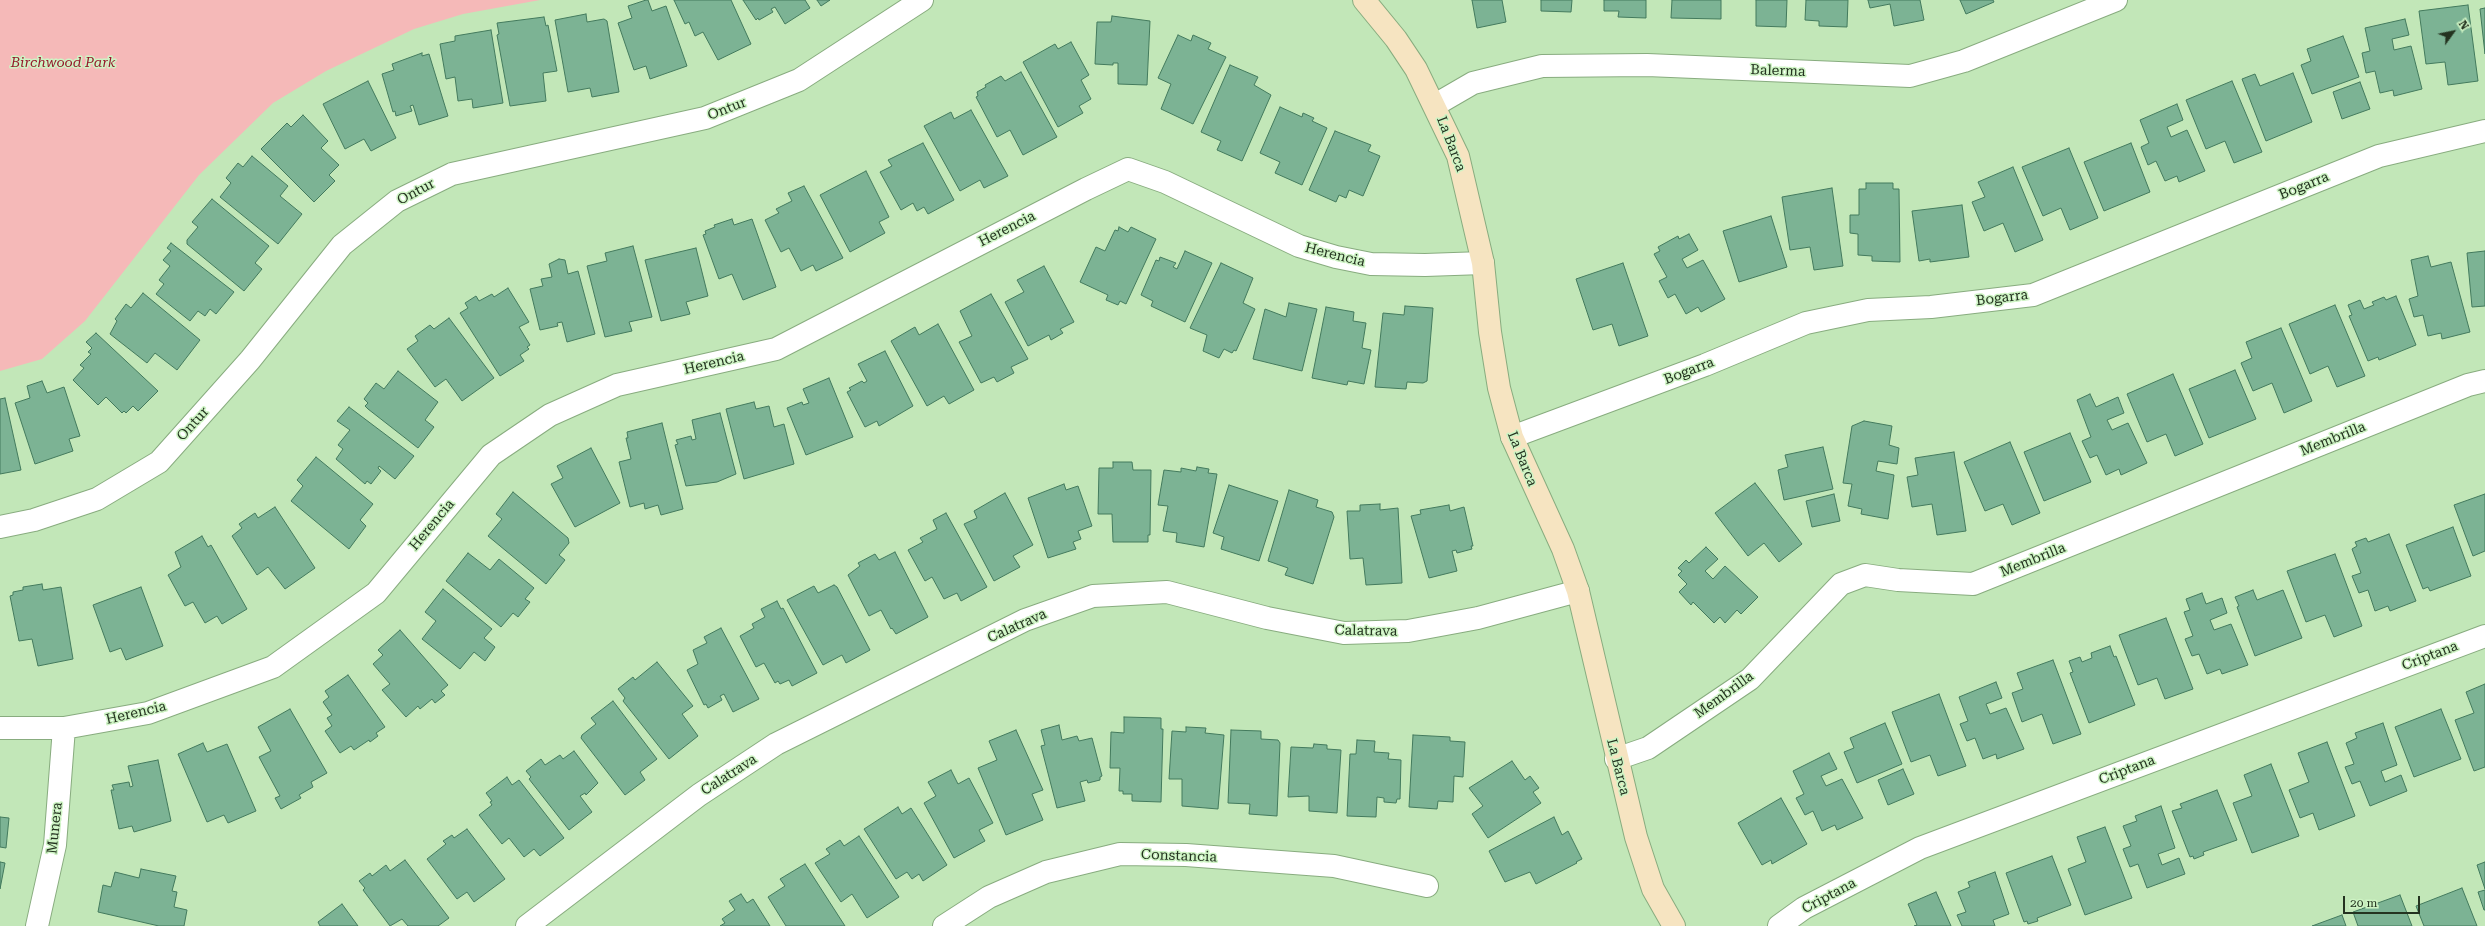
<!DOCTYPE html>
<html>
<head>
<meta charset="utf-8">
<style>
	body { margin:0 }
	#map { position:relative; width:2485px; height:926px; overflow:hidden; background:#c2e7b8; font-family:"Roboto Serif",serif }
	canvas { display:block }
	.north { position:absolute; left:2433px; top:12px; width:40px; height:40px; -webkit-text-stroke:3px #cef4c4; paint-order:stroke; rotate:57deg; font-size:11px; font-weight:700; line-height:16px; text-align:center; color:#243320 }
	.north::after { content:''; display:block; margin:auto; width:14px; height:18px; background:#243320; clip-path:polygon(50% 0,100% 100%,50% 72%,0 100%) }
	.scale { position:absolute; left:2343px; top:896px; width:77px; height:18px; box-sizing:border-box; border:2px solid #243320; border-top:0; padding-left:5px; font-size:12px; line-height:14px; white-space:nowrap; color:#243320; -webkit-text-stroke:3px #cef4c4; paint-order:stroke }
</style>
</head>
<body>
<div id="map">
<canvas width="2485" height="926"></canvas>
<div class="north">N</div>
<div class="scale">20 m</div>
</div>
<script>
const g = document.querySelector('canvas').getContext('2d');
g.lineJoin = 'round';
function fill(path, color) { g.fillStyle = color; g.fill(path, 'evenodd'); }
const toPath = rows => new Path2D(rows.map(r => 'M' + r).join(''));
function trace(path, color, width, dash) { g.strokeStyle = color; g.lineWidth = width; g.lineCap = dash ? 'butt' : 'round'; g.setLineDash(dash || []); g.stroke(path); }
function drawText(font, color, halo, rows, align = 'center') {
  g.font = font + ' "Roboto Serif",serif'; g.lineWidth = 3; g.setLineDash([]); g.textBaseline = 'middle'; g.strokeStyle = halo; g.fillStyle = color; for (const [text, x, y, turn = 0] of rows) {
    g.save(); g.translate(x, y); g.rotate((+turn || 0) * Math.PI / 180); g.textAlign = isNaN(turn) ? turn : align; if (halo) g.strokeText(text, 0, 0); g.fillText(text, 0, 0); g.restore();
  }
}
fill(toPath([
	[0,0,540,0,463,14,414,29,326,71,273,103,199,175,85,321,42,359,0,371]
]), '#f5b9b8');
const building = toPath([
	[646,0,648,0,652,11,666,6,687,66,650,79,646,66,634,70,618,23,632,18,628,6,646,0],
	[674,0,731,0,751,44,718,60,703,32,695,36,689,22,685,24,674,0],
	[743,0,805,0,810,8,785,24,775,7,771,9,773,12,759,20,758,18,756,20,743,0],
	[817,0,830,0,821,6,817,0],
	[1472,0,1502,0,1506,22,1477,28,1472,0],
	[1541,0,1572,0,1571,12,1541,11,1541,0],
	[1604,0,1646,0,1646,18,1618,17,1619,11,1604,11,1604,0],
	[1672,0,1721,0,1721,19,1671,18,1672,0],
	[1756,0,1787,0,1786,27,1756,26,1756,0],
	[1806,0,1848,0,1847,27,1819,26,1819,21,1805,20,1806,0],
	[1868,0,1920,0,1924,20,1894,26,1890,4,1870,8,1868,0],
	[1960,0,1993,0,1994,2,1966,14,1960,0],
	[2468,5,2478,81,2448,85,2445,62,2426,64,2419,11,2468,5],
	[2485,8,2485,54,2480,9,2485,8],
	[586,14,587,22,604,19,607,21,619,92,592,97,590,88,568,92,555,20,586,14],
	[1112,16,1150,21,1147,85,1118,84,1118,63,1113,63,1113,65,1095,64,1097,22,1111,22,1112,16],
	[544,17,546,26,548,25,557,71,543,73,546,101,510,106,497,35,499,34,497,23,544,17],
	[2405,19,2409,35,2392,39,2394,50,2411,46,2422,89,2394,96,2393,90,2380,93,2375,71,2366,73,2362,53,2370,51,2365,28,2405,19],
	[491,30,503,103,473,108,472,99,458,101,455,77,446,79,440,44,455,41,455,36,491,30],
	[1178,35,1191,41,1193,35,1211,43,1208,49,1226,57,1193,124,1161,109,1171,84,1158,78,1178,35],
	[2343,36,2359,77,2312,94,2301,65,2311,61,2307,49,2343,36],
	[1071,42,1089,75,1081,80,1091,99,1079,106,1083,113,1058,127,1023,62,1055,44,1058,49,1071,42],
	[422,53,422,56,429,54,448,116,419,125,413,105,410,106,412,111,396,116,395,111,393,112,382,74,394,70,392,64,422,53],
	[1230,65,1258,77,1254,85,1271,95,1242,161,1217,150,1221,141,1201,132,1230,65],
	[1021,72,1057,137,1023,155,1010,130,997,137,976,97,978,96,977,92,986,87,985,85,1001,76,1005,81,1021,72],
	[2293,73,2312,122,2266,141,2242,79,2255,74,2260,86,2293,73],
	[368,81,396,138,371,151,364,139,345,149,323,104,368,81],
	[2232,81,2262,152,2234,163,2225,141,2206,149,2186,100,2232,81],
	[2360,82,2370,109,2342,119,2333,92,2360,82],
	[2177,104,2183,120,2167,127,2171,137,2187,130,2205,171,2179,182,2177,176,2165,181,2156,161,2148,165,2141,147,2149,143,2140,120,2177,104],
	[1280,107,1302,117,1303,113,1314,118,1312,121,1327,128,1302,185,1275,173,1280,162,1260,153,1280,107],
	[971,110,1008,176,984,188,980,180,960,191,924,126,951,112,954,119,971,110],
	[303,115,328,141,321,148,339,165,329,175,335,181,314,202,261,149,287,123,291,127,303,115],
	[1335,131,1371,145,1368,151,1380,156,1363,196,1349,190,1346,198,1339,195,1336,202,1309,190,1335,131],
	[923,143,954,200,928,214,924,207,917,211,913,203,901,210,880,172,892,166,888,160,923,143],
	[2131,143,2150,192,2104,211,2084,162,2131,143],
	[2069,148,2098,218,2070,230,2061,208,2043,216,2022,167,2069,148],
	[252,156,288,186,280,196,302,214,278,244,220,197,231,183,226,178,238,163,243,167,252,156],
	[2013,167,2043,240,2015,252,2003,223,1984,231,1972,202,1985,197,1978,182,2013,167],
	[866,171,889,217,879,222,885,233,850,252,820,195,866,171],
	[1866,183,1893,183,1893,189,1899,189,1900,262,1872,261,1872,256,1858,255,1858,234,1850,233,1850,215,1859,215,1859,189,1866,189,1866,183],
	[804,186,843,258,816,271,813,265,801,271,789,248,781,252,765,220,779,213,776,209,792,201,788,193,804,186],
	[1832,188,1843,266,1814,270,1810,247,1790,250,1782,197,1832,188],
	[212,199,269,246,255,263,262,269,244,291,187,244,187,240,198,227,192,222,212,199],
	[1962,205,1969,257,1930,262,1930,259,1919,261,1912,211,1962,205],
	[1771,216,1787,267,1739,282,1723,231,1771,216],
	[732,219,734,225,752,219,776,287,743,300,732,274,719,279,703,235,706,234,705,231,715,227,714,225,732,219],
	[1119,227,1128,232,1131,227,1156,239,1126,304,1120,301,1118,305,1106,300,1108,295,1080,282,1096,247,1105,251,1115,230,1118,231,1119,227],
	[1689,234,1698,250,1682,259,1687,268,1703,260,1725,299,1701,312,1698,307,1686,314,1675,294,1668,298,1659,281,1667,277,1654,254,1660,251,1658,247,1678,236,1679,239,1689,234],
	[171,243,234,292,216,314,210,309,205,316,198,311,190,321,156,294,164,284,159,280,170,266,163,260,171,251,167,248,171,243],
	[633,246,652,317,629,322,632,331,605,337,587,266,607,261,605,253,633,246],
	[696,248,708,296,686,302,690,314,661,321,645,260,696,248],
	[1185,251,1212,263,1185,322,1151,306,1153,301,1141,295,1156,260,1159,261,1160,257,1176,263,1173,267,1177,269,1185,251],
	[2485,251,2485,306,2472,307,2467,253,2485,251],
	[2428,256,2431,267,2451,262,2470,332,2442,339,2441,333,2428,336,2423,315,2414,317,2409,299,2418,296,2411,260,2428,256],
	[559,259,565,260,568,274,578,271,595,334,567,342,562,322,557,323,558,326,540,330,530,289,543,286,541,279,552,277,549,264,559,259],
	[1221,263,1253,278,1243,303,1255,309,1236,351,1234,350,1232,353,1224,349,1219,358,1203,351,1207,335,1190,328,1221,263],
	[1623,263,1648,336,1619,346,1612,324,1593,330,1576,279,1623,263],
	[1044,266,1074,322,1060,329,1063,333,1051,340,1049,335,1028,346,1005,302,1024,292,1017,280,1044,266],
	[508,288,529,322,519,327,530,345,527,347,529,349,520,355,524,361,500,376,460,313,468,308,465,303,476,296,479,301,492,294,494,297,508,288],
	[143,293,200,340,177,370,155,353,147,363,110,334,117,321,115,319,126,304,131,308,143,293],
	[991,294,1028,359,1011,367,1014,373,997,382,994,377,981,383,959,342,972,336,960,311,991,294],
	[2396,296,2416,345,2379,360,2378,357,2368,361,2349,316,2352,315,2348,305,2360,300,2364,309,2374,305,2372,302,2384,297,2386,300,2396,296],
	[1289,303,1317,309,1302,371,1253,359,1265,309,1286,317,1289,303],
	[2335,305,2365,376,2337,387,2328,366,2310,374,2289,324,2335,305],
	[1405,306,1433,308,1427,381,1423,383,1407,382,1406,389,1375,387,1383,313,1404,315,1405,306],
	[1326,307,1354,312,1353,321,1366,323,1362,348,1371,350,1364,384,1348,381,1347,385,1312,378,1326,307],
	[449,318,494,378,462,401,446,379,435,387,407,349,418,341,415,336,430,325,434,329,449,318],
	[938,324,974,390,949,404,944,396,927,406,891,341,915,327,919,335,938,324],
	[2281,328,2312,401,2284,413,2272,383,2253,391,2241,363,2252,358,2246,342,2281,328],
	[96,333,158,391,138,411,133,406,126,413,124,411,122,413,106,397,98,405,73,380,84,368,80,365,91,354,88,352,92,348,86,342,96,333],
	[885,351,913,406,879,426,877,421,865,427,847,392,851,390,849,388,862,381,864,383,867,381,858,364,885,351],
	[2235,370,2256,419,2209,438,2189,389,2235,370],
	[398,371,438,402,425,420,434,427,418,448,368,409,365,406,368,403,364,399,376,383,384,389,398,371],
	[2173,374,2203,444,2175,456,2166,434,2147,442,2127,394,2173,374],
	[829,378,853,437,806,455,787,408,802,402,803,405,809,403,803,389,829,378],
	[42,381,47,393,64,387,80,436,69,439,73,451,35,464,15,403,30,398,27,386,42,381],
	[2090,394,2096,407,2118,397,2124,413,2107,420,2112,430,2128,423,2147,463,2121,475,2119,469,2106,475,2097,455,2090,458,2082,441,2091,437,2077,400,2090,394],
	[5,398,21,470,0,474,0,399,5,398],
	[754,402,756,409,769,406,774,427,784,424,794,464,744,479,726,409,754,402],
	[349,407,414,456,395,479,379,466,378,468,381,471,371,484,367,481,365,484,336,459,343,449,338,445,350,430,337,421,349,407],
	[720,413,736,474,717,482,686,486,675,445,678,444,676,440,691,436,692,440,696,439,692,420,720,413],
	[1864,421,1892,426,1889,445,1899,448,1897,464,1878,461,1876,471,1894,475,1888,519,1861,514,1862,509,1848,506,1852,484,1843,483,1852,426,1864,421],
	[662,423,683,509,661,515,658,505,645,509,644,503,630,507,619,462,631,459,626,438,628,438,627,432,662,423],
	[2070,433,2091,482,2044,501,2024,452,2070,433],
	[2010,442,2040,513,2012,525,2003,504,1985,511,1964,462,2010,442],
	[1823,447,1833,489,1784,500,1778,470,1788,467,1785,455,1823,447],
	[591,448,620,503,575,527,551,484,563,478,557,466,591,448],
	[1954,452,1966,531,1937,535,1932,504,1912,507,1907,477,1918,475,1915,458,1954,452],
	[316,457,373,504,360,520,366,526,349,549,291,501,303,486,297,480,316,457],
	[1113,462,1132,462,1133,470,1151,470,1150,535,1148,535,1148,542,1113,542,1112,514,1098,514,1099,468,1113,468,1113,462],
	[1197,467,1209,469,1208,473,1217,474,1204,547,1176,542,1177,533,1163,531,1168,506,1158,505,1164,470,1181,472,1181,468,1196,471,1197,467],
	[1755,483,1802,544,1779,562,1764,543,1748,556,1715,513,1755,483],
	[1064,484,1066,490,1078,486,1092,526,1078,531,1081,539,1073,542,1076,549,1048,558,1028,498,1064,484],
	[1229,485,1278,501,1259,561,1221,549,1224,537,1213,533,1229,485],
	[1289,490,1318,500,1316,507,1332,512,1334,517,1313,584,1285,575,1288,568,1268,561,1289,490],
	[513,492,568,538,569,543,559,555,565,560,546,584,488,536,502,519,496,514,513,492],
	[1005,493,1033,545,1013,556,1020,567,994,581,964,524,977,518,974,511,1005,493],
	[1834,494,1840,521,1812,527,1806,501,1834,494],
	[2485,494,2485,551,2473,556,2454,505,2485,494],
	[1380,504,1380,510,1398,508,1402,583,1366,585,1363,558,1350,559,1347,511,1360,511,1360,505,1380,504],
	[1449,505,1450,511,1464,507,1473,546,1471,546,1472,549,1457,553,1456,550,1452,551,1457,571,1429,578,1411,516,1421,514,1420,510,1449,505],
	[275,507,315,568,285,589,268,567,257,575,232,536,242,528,239,524,255,513,258,518,275,507],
	[946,513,987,587,961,601,957,593,944,599,932,577,925,581,908,550,923,542,920,538,937,529,933,520,946,513],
	[2453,527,2471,576,2430,591,2428,587,2423,589,2406,545,2453,527],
	[2389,534,2416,601,2390,611,2388,606,2375,611,2368,590,2359,593,2352,576,2361,573,2352,549,2357,546,2355,542,2366,538,2368,542,2389,534],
	[202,536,208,547,211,545,247,609,222,624,217,616,205,623,193,602,185,606,168,575,181,567,175,552,202,536],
	[1706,547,1718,559,1705,571,1713,579,1725,566,1758,597,1741,614,1737,610,1725,623,1720,617,1714,623,1693,602,1691,605,1679,592,1687,584,1678,575,1682,571,1678,568,1686,560,1689,563,1706,547],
	[895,552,928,617,896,634,892,628,891,629,881,610,869,616,848,575,860,566,858,563,875,554,879,560,895,552],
	[468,553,490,570,499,559,534,588,525,599,530,602,518,617,513,613,501,627,446,581,468,553],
	[2335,554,2362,626,2334,637,2325,615,2306,622,2287,571,2335,554],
	[42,584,43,590,61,587,73,659,38,666,32,639,19,641,10,596,13,595,13,592,23,590,23,587,42,584],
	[834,585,837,587,870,650,846,663,842,655,823,665,787,600,814,586,818,593,834,585],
	[141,587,163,646,126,660,121,648,110,652,93,605,141,587],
	[443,589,492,629,484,638,495,647,485,661,474,652,460,669,422,639,436,621,425,612,443,589],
	[2253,590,2257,600,2283,590,2302,638,2255,656,2237,607,2239,606,2235,597,2253,590],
	[2202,593,2206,604,2222,598,2227,613,2210,620,2214,630,2231,624,2248,665,2222,674,2220,669,2207,674,2199,654,2192,656,2185,639,2193,636,2184,612,2190,610,2186,599,2202,593],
	[777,601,781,609,783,608,817,673,792,686,789,680,780,684,778,681,775,683,764,663,756,667,740,636,754,628,752,624,765,617,761,609,777,601],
	[2166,618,2193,689,2165,699,2157,678,2138,685,2119,635,2166,618],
	[721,628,759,699,733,712,724,694,720,696,722,700,708,708,706,704,704,705,687,670,698,664,693,650,707,643,704,637,721,628],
	[400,630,448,685,441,691,445,695,435,703,432,699,420,709,418,706,406,717,382,690,390,684,373,664,383,655,378,650,400,630],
	[2110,646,2114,657,2116,656,2135,705,2089,723,2070,673,2073,672,2069,661,2080,657,2082,662,2092,658,2091,653,2110,646],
	[2053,660,2081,734,2053,744,2042,714,2022,722,2012,693,2023,689,2017,673,2053,660],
	[657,662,693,706,682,714,698,736,669,759,623,701,625,698,618,689,633,677,635,680,657,662],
	[348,675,385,727,376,733,378,736,370,742,369,740,354,750,351,746,340,753,325,731,332,726,327,718,332,715,323,702,329,697,325,691,348,675],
	[1996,682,2002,698,1986,704,1990,714,2006,708,2024,749,1997,759,1996,754,1983,759,1975,738,1967,741,1960,724,1968,721,1959,697,1996,682],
	[2485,684,2485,767,2474,771,2455,720,2474,713,2466,692,2485,684],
	[1939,694,1966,766,1938,776,1930,755,1911,762,1892,712,1939,694],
	[613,701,657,759,640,772,645,780,625,795,581,738,582,735,596,724,591,718,613,701],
	[290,709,327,773,311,782,313,787,299,795,301,798,281,809,275,798,280,796,259,757,271,751,258,727,290,709],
	[2441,709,2461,759,2414,777,2395,727,2441,709],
	[1124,717,1161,718,1161,729,1163,729,1161,802,1132,801,1132,794,1123,794,1123,791,1119,791,1120,768,1110,768,1111,732,1124,733,1124,717],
	[1885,723,1902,764,1857,783,1844,752,1854,748,1850,738,1885,723],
	[2383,723,2397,765,2381,771,2385,782,2401,775,2407,791,2370,806,2360,781,2352,784,2345,767,2354,764,2346,743,2357,738,2355,733,2383,723],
	[1059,725,1062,740,1077,736,1079,741,1092,738,1102,776,1100,777,1100,780,1088,783,1087,780,1080,782,1085,801,1057,808,1041,746,1045,745,1041,730,1059,725],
	[1186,727,1206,728,1205,733,1224,735,1218,809,1182,806,1182,779,1169,779,1172,731,1186,732,1186,727],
	[1016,730,1043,790,1032,794,1043,820,1006,835,978,768,997,760,989,741,1016,730],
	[1231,730,1261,731,1261,739,1278,740,1280,743,1277,816,1249,814,1250,804,1228,803,1231,730],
	[1413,735,1450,737,1450,741,1465,742,1463,777,1454,776,1453,802,1438,801,1437,809,1409,807,1413,735],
	[1357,740,1375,741,1374,752,1389,753,1388,759,1401,760,1400,799,1397,799,1396,803,1384,802,1384,798,1377,797,1376,817,1347,816,1350,754,1356,754,1357,740],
	[2327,742,2355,816,2319,830,2313,813,2300,818,2289,790,2309,782,2298,753,2327,742],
	[203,743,207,752,227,744,256,811,228,823,224,815,207,822,178,754,203,743],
	[1314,744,1327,745,1327,749,1341,750,1337,813,1309,811,1309,796,1288,797,1291,747,1313,748,1314,744],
	[574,751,598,783,586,795,585,793,580,796,592,812,569,830,529,779,531,777,526,771,541,759,545,765,560,755,563,759,574,751],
	[1829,753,1837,769,1821,776,1826,786,1842,779,1863,818,1837,830,1835,825,1822,831,1813,811,1805,815,1796,798,1804,794,1793,771,1829,753],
	[158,760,171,821,134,832,132,826,119,829,111,790,114,790,112,785,129,782,130,787,133,786,128,766,158,760],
	[1512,761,1525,780,1530,776,1539,788,1533,792,1541,803,1488,838,1472,814,1483,806,1469,788,1512,761],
	[2271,764,2299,836,2252,853,2233,803,2252,796,2244,775,2271,764],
	[1903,769,1914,794,1888,805,1878,780,1903,769],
	[951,770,958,784,969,778,993,823,979,830,985,841,954,858,924,803,936,796,928,782,951,770],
	[507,777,512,785,519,780,564,838,540,856,534,849,524,857,509,838,502,844,479,815,492,805,490,802,492,801,486,793,507,777],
	[2217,790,2237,840,2203,852,2204,855,2194,859,2193,856,2190,857,2172,811,2182,808,2180,804,2217,790],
	[1781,798,1807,844,1772,864,1771,860,1762,865,1738,823,1781,798],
	[2161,806,2175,848,2158,854,2162,865,2179,858,2185,874,2147,888,2138,864,2130,867,2123,849,2131,846,2123,826,2137,821,2135,816,2161,806],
	[898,807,902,814,911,808,947,865,923,881,919,874,912,879,907,872,896,879,864,829,898,807],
	[0,817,9,818,6,848,0,847,0,817],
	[1554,817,1562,835,1568,831,1582,859,1576,862,1577,863,1536,884,1530,872,1505,882,1489,851,1554,817],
	[2105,827,2132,898,2085,915,2068,869,2086,862,2077,837,2105,827],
	[467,829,505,879,474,902,467,892,457,899,427,859,446,844,443,841,452,835,454,838,467,829],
	[859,836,899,897,867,918,852,894,841,902,815,863,830,854,826,849,840,840,844,846,859,836],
	[2052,856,2071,905,2037,918,2038,921,2028,924,2027,921,2024,922,2006,873,2052,856],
	[405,860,449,918,438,926,408,926,402,919,390,926,363,890,365,888,359,881,370,873,372,876,386,865,390,871,405,860],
	[0,862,5,863,0,889,0,862],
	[2485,862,2485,889,2477,865,2485,862],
	[805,864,845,926,786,926,768,897,785,886,780,879,805,864],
	[141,869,176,876,172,891,177,892,174,907,187,910,184,926,159,926,98,912,103,885,111,887,115,872,139,878,141,869],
	[1995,872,2009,914,1993,920,1995,926,1962,926,1957,915,1966,912,1958,892,1970,887,1968,882,1995,872],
	[2462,888,2477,926,2424,926,2416,906,2462,888],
	[2485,890,2485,910,2484,910,2478,892,2485,890],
	[1936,892,1951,926,1914,926,1917,925,1908,904,1936,892],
	[741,894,747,903,753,899,770,926,720,926,725,923,722,919,735,910,729,901,741,894],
	[2400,895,2412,926,2358,926,2353,912,2400,895],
	[342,904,358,926,320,926,318,922,342,904],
	[2342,915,2346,926,2312,926,2342,915]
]);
fill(building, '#7cb394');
trace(building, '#437a5d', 1);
const street = toPath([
	[1435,105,1473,83,1542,66,1647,65,1910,76,1964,61,2116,0],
	[1512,437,1705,365,1806,323,1868,310,1931,307,2033,295,2379,156,2485,131],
	[0,527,34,520,97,499,159,462,250,360,342,245,397,201,452,174,705,118,799,80,922,0],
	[0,728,64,728,148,713,273,667,376,593,491,455,550,415,617,385,776,349,1086,189,1128,169,1165,182,1299,246,1336,257,1371,264,1425,265,1483,263],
	[1616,759,1648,748,1750,679,1841,584,1865,575,1898,580,1973,584,2468,385,2485,381],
	[37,926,55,845,64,728],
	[527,926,699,795,776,744,1025,620,1093,596,1167,592,1267,618,1344,633,1408,631,1478,618,1578,591],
	[944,926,989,897,1046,872,1120,854,1186,855,1334,866,1427,886],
	[1779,926,1804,908,1920,848,2485,636]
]);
const secondary = toPath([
	[1364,0,1396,39,1416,69,1458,156,1483,263,1490,332,1499,388,1512,437,1563,549,1578,591,1636,837,1653,889,1674,926]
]);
trace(street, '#88ac7f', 24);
trace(secondary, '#88ac7f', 24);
trace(street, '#fff', 22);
trace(secondary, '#f6e4c1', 22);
drawText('italic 14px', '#95192c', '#cef4c4', [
	["Birchwood Park",63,63]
]);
drawText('14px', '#243320', '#cef4c4', [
	["Balerma",1778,71,2],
	["Ontur",727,109,-21],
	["La Barca",1451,144,69],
	["Bogarra",2304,186,-22],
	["Ontur",416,192,-28],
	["Herencia",1007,229,-27],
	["Herencia",1335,255,14],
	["Bogarra",2002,298,-7],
	["Herencia",714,363,-13],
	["Bogarra",1689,371,-21],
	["Ontur",193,424,-48],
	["Membrilla",2333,439,-22],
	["La Barca",1522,459,68],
	["Herencia",432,525,-50],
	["Membrilla",2033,560,-22],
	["Calatrava",1017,626,-24],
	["Calatrava",1366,631,1],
	["Criptana",2430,656,-21],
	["Membrilla",1724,695,-36],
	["Herencia",136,713,-13],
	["La Barca",1618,767,76],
	["Criptana",2127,770,-21],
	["Calatrava",729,775,-33],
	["Munera",55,828,-84],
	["Constancia",1179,856,2],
	["Criptana",1829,896,-28]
]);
</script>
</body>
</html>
